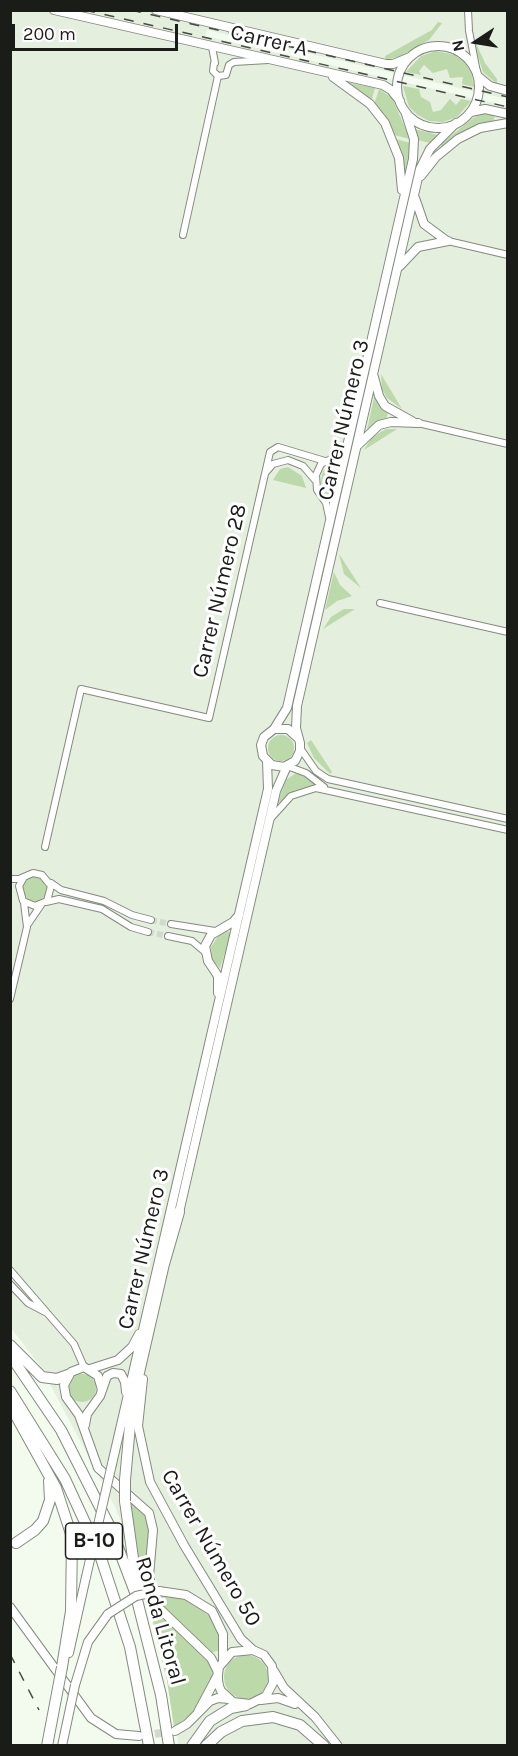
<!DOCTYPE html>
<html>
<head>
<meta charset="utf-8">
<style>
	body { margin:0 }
	#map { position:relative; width:518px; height:1756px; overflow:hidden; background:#f3fbef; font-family:Karla,sans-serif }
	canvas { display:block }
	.frame { position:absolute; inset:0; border:12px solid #1a1c18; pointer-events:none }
	.north { position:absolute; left:446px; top:12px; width:60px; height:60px; -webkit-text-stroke:4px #fff; paint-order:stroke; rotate:258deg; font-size:16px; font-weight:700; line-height:24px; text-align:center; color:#1a1c18 }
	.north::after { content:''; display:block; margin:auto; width:21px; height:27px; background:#1a1c18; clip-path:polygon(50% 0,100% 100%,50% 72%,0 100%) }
	.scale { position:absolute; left:12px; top:24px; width:166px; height:27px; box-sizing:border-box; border:3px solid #1a1c18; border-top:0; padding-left:8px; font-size:18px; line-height:21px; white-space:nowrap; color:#1a1c18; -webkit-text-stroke:4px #fff; paint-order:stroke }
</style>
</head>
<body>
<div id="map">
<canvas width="518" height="1756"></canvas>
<div class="frame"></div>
<div class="north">N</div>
<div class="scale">200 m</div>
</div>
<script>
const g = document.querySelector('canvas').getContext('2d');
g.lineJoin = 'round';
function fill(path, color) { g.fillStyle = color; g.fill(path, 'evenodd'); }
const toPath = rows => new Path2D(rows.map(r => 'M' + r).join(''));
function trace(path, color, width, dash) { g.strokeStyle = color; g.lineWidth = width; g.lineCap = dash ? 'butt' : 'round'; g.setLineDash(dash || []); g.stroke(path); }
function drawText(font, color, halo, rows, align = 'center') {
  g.font = font + ' Karla,sans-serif'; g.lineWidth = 6; g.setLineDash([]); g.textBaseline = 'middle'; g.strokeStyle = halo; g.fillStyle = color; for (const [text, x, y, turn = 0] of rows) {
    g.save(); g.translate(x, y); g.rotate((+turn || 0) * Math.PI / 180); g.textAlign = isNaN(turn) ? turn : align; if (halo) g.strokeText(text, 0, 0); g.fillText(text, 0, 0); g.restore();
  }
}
fill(toPath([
	[11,11,507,11,507,99,207,30,205,36,507,106,507,1745,178,1745,176,1711,160,1637,140,1568,115,1507,41,1367,11,1328]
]), '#e4efdd');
fill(toPath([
	[438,22,442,23,429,40,401,56,385,60,385,56,432,30],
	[470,30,485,63,497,79,497,84,483,72],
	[436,51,455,55,465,62,471,72,474,87,462,84,463,77,450,78,447,69,433,73,424,65,419,71,421,75,406,72,421,56],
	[346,82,375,88,371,102],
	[403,86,419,89,421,97,430,102,433,112,441,110,450,99,456,105,461,99,471,101,457,117,443,122,429,121,418,115,409,107],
	[379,89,392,98,410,139,394,135,374,105],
	[483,114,495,115,493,123,444,146,439,145,475,117],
	[415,129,426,132,438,135,430,143,417,140],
	[396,139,410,143,406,182,396,140],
	[381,374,402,409,387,398,382,389],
	[375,393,388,413,386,419,367,430],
	[386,429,397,429,364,450,372,437],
	[331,463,336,463,338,467,329,497,322,489,321,480,323,471],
	[288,467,302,476,306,488,273,480,280,469],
	[339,554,361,588,344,574],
	[334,572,340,585,352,596,337,601,325,610],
	[344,609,355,609,323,629,331,617],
	'268 748a13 13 0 1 1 26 0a13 13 0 1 1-26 0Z',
	[311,740,332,772,330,774,314,758,307,743],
	[296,773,304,775,316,786,295,791,277,804,286,780],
	'23 889a12 12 0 1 1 24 0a12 12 0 1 1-24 0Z',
	[228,931,231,934,220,968,212,960,211,947,219,935],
	'68 1388a14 14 0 1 1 28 0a14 14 0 1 1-28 0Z',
	[129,1498,146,1513,149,1525,147,1556,159,1612,206,1657,213,1670,212,1679,204,1695,191,1714,174,1727,167,1681,131,1531],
	[166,1595,189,1601,211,1617,217,1630,220,1650,210,1653,170,1616,156,1596],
	'224 1677a22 22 0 1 1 44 0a22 22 0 1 1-44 0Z'
]), '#bcd9aa');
trace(toPath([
	[151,920,171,924],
	[148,932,168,936]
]), '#d2dacf', 6, [6, 3]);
trace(toPath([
	[143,1736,172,1731]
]), '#d2dacf', 8, [8, 4]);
const street = toPath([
	[468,10,469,31,477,72],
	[212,47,215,63],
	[214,63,213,71,218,76],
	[218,76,226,75,229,65,234,62,268,60],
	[183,235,218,76],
	[448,241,508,255],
	[418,423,508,444],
	[266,472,273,464,288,460,303,466,315,480],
	[329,517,326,503,317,490,316,475,321,464,339,455,346,447],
	[380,603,508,632],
	[300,748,316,771,328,779,508,819],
	[287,766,306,773,324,787],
	[272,817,291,796,316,788,508,830],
	[45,847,81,689,209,718,270,452,278,447,325,461],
	[10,879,19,879,33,873,42,875,51,886,47,901,35,906,23,901,19,886,24,877],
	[51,883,61,890,104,901,132,915,151,920],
	[46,902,59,899,102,909,131,927,148,932],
	[28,924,41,905],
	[171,924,215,931],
	[168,936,192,941,205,952],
	[10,999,27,927,24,903],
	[10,1270,74,1344,84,1367],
	[10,1284,28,1303,47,1313]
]);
const secondary = toPath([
	[54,10,383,85,391,90,400,101],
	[156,10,386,64,393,64,410,57],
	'397 87a41 41 0 1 1 82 0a41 41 0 1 1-82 0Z',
	[333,77,370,104,385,123,399,158,402,190],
	[479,77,490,86,508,91],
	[471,112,485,109,508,114],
	[421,176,436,157,458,139,480,128,508,123],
	[415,198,424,224,447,241],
	[400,266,418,247,448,241],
	[374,377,379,396,385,406,412,421],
	[358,445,379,425,391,422,418,423],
	[274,729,287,708,413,159,414,139,405,111],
	[298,738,288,729,274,729,264,737,261,745,263,756,272,765,284,767,295,761,300,751,300,743,296,728,297,706,420,169,430,149,456,123],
	[218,993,218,976,208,961,205,946,211,935,233,922,239,915],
	[178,1217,276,791,287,766],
	[90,1369,118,1360,132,1347,139,1334],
	[143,1379,138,1426,150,1482,184,1545,241,1639,253,1650],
	[102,1390,98,1376,84,1367,71,1372,64,1385,66,1397,79,1415,98,1468,149,1513,153,1530,149,1576,154,1597,160,1609,211,1658,217,1670,218,1674,218,1680,219,1686,221,1691,233,1702,250,1704,266,1696,273,1683,272,1666,264,1655,253,1650,232,1652,219,1667,218,1674,214,1682,198,1712],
	[85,1425,87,1414,100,1396,107,1376,113,1373,121,1374,125,1382,126,1392],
	[112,1464,268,789,267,761],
	[159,1591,186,1595,212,1611,223,1634,223,1660],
	[10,1607,91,1718,116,1734,139,1736],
	[69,1653,86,1577],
	[274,1671,284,1688,315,1717,338,1746],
	[75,1685,88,1642,108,1614],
	[261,1700,278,1698,295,1704],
	[175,1731,187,1724,210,1701,218,1698,229,1699]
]);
const highway = toPath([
	[10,1345,42,1377,57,1379,68,1375],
	[10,1355,61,1430,111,1529,135,1592,161,1695,169,1746],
	[10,1391,65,1479,100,1555,130,1647,149,1746],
	[10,1405,56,1488,72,1537,71,1611,62,1667],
	[125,1480,132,1403,164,1264,179,1212],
	[125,1501,133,1558,139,1586],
	[16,1543,35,1530,43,1521,50,1500,49,1481],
	[192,1746,210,1721,231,1708,246,1705],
	[206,1746,221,1732,242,1721,273,1717,300,1725,324,1746]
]);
trace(street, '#838a7f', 8);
trace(secondary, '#838a7f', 10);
trace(highway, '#838a7f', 12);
trace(street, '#fff', 6);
trace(secondary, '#fff', 8);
trace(highway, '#fff', 10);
trace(toPath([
	[85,10,508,107],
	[131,10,508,97],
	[10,1654,39,1710]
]), '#464a44', 1.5, [10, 10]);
const secondaryBridge = toPath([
	[86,1577,112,1464],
	[108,1614,136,1596,159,1591],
	[62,1746,75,1685]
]);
const highwayBridge = toPath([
	[125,1480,125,1501],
	[47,1746,62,1667]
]);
trace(secondaryBridge, '#838a7f', 10, []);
trace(highwayBridge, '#838a7f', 12, []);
trace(secondaryBridge, '#fff', 8);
trace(highwayBridge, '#fff', 10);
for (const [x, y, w] of [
	[94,1541,57]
]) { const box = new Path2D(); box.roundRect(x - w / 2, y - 18, w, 36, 4.5); g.fillStyle = '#fff'; g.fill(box); trace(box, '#1a1c18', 1.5); }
drawText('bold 21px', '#1a1c18', null, [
	["B-10",94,1541]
]);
drawText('22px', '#1a1c18', '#fff', [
	["Carrer A",269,41,13],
	["Carrer Número 3",344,420,-77],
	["Carrer Número 28",220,591,-77],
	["Carrer Número 3",144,1249,-77],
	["Carrer Número 50",211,1548,60],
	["Ronda Litoral",160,1621,74]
]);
</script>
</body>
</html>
